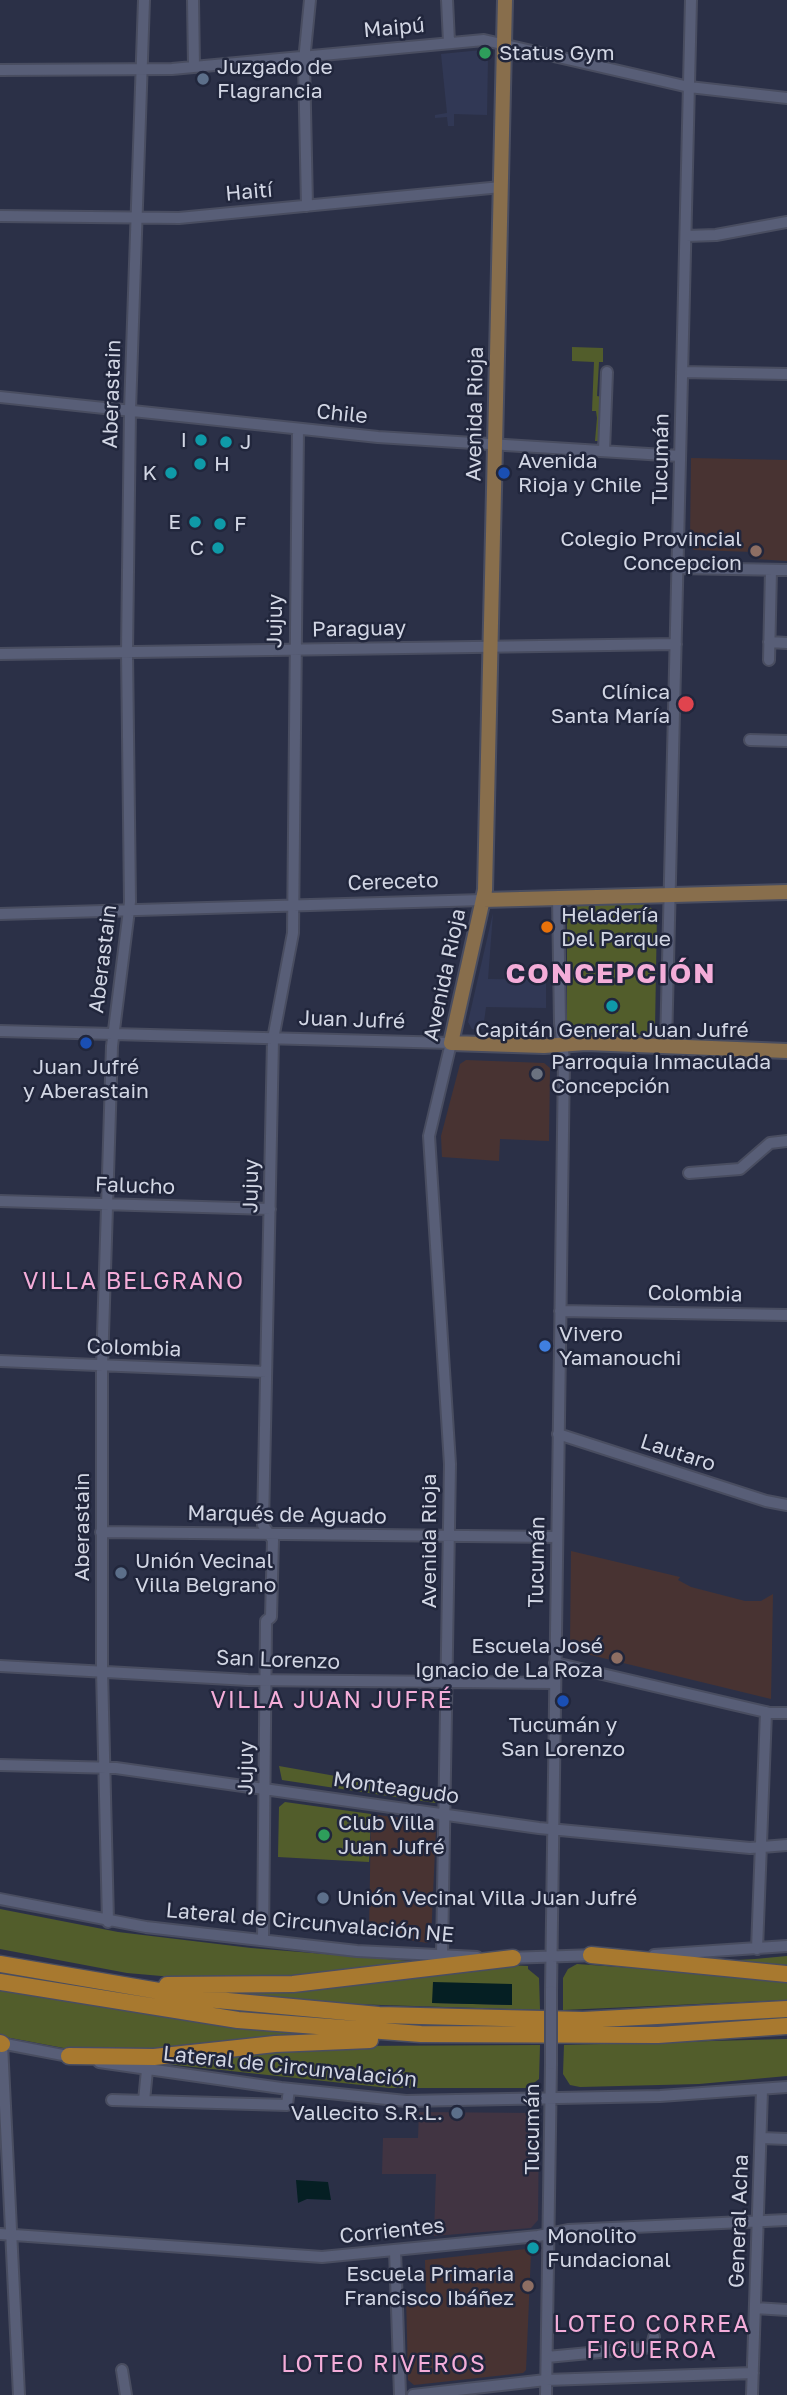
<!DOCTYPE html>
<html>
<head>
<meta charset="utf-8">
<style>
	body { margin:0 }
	canvas { display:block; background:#2b3047 }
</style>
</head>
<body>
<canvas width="787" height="2395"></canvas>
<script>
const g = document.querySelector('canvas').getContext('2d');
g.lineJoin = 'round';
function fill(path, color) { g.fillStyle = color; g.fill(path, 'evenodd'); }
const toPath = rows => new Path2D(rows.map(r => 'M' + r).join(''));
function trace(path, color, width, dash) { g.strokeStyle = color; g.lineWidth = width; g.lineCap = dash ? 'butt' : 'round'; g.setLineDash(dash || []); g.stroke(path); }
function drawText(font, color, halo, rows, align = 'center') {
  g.font = font + ' "Golos Text",sans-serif'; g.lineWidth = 5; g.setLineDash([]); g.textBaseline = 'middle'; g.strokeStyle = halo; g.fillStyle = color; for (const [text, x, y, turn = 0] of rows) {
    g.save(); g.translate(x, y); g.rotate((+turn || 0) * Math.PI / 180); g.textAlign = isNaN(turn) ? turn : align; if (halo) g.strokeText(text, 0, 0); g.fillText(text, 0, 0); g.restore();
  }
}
fill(toPath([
	[482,50,488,56,487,115,454,114,454,126,448,126,447,117,435,118,435,115,447,113,441,54],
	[493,913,488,979,546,980,546,1008,486,1007,483,1029,472,1029,468,1022]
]), '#313855');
fill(toPath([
	[419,2112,533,2113,539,2119,538,2220,531,2228,434,2236,436,2174,382,2174,383,2138,418,2138]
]), '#413442');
fill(toPath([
	[691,458,787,460,787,561,755,559,754,552,694,550,690,545],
	[466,1060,544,1063,550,1068,549,1141,500,1139,499,1161,442,1157,441,1136,460,1064],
	[571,1551,680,1577,678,1580,691,1587,745,1601,761,1601,773,1594,771,1699,574,1651,570,1647],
	[371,1814,430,1822,436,1828,431,1939,427,1943,369,1933],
	[526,2249,531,2253,526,2370,523,2373,414,2385,408,2380,406,2294,426,2297,425,2260]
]), '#483332');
fill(toPath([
	[572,347,603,348,603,362,599,362,597,396,602,397,600,441,595,441,597,418,596,411,592,411,594,362,572,361],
	[646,904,657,913,655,1028,648,1035,576,1032,567,1021,567,915,576,905],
	[279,1766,437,1794,438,1800,435,1803,282,1780],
	[285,1802,371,1814,369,1862,278,1857,279,1807],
	[0,1909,118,1932,251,1948,423,1962,313,1976,207,1980,127,1973,0,1949],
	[787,1956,787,1967,702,1962,755,1959],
	[577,1964,787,1979,787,2000,563,2010,563,1978,568,1969],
	[506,1965,528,1966,528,1969,539,1978,540,2010,351,2004,207,1990],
	[433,1982,512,2005,433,2003],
	[0,1990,203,2023,331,2036,175,2052,69,2049,0,2036],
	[787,2039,787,2076,699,2084,580,2087,570,2085,563,2074,564,2045],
	[540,2045,539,2079,527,2088,389,2088,147,2062,347,2046]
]), '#525d2b');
fill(toPath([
	[433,1982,512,1984,512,2005,432,2003],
	[296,2180,328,2182,331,2200,307,2199,298,2203]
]), '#051f23');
const minor = toPath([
	[193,0,194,66],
	[447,0,449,42],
	[0,70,172,69,484,40,689,87,787,98],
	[307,206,304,61,310,0],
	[0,216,179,218,501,187],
	[686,236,716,235,787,222],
	[682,372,787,374],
	[0,397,378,437,680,456],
	[604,451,607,372],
	[677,568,787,570],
	[769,642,787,643],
	[0,654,676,644],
	[769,660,771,570],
	[750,740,787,741],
	[0,914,483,900],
	[0,1031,451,1043,429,1136,450,1464,442,1955],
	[666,1046,691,0],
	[689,1173,740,1169,770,1143,787,1141],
	[0,1201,270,1209],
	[560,1311,787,1315],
	[0,1361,266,1372],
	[558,1434,766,1501,787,1505],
	[101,1532,557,1537],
	[555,1663,770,1713,787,1713],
	[0,1666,248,1680,554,1683],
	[0,1765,116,1768,539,1828,750,1848,787,1845],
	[0,1899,146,1927,357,1951,477,1957],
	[108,1922,102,1670,102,1367,112,1046,130,902,127,652,130,410,144,0],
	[263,1940,266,1621,271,1617,273,1540,263,1525,273,1039,293,933,298,429],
	[757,1949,766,1712],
	[654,1955,787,1946],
	[507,1958,596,1955],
	[551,1991,564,1060,560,1023,558,898],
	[0,2043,73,2057],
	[2,2044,19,2395],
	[99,2062,281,2088,406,2101,660,2096,787,2087],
	[112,2100,287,2105,289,2089],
	[144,2101,147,2070],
	[761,2138,787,2139],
	[0,2234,322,2257,538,2236,568,2230,787,2220],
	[395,2250,400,2395],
	[755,2308,787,2310],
	[547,2357,652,2347,654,2337],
	[122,2370,126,2395],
	[413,2395,546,2380,753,2373],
	[546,2395,551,2064],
	[752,2395,762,2090]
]);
const major = toPath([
	[505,0,485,890,451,1043,544,1046,586,1043,787,1051],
	[483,900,787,892]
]);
const highway = toPath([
	[591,1955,787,1974],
	[0,1964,206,1999,379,2015,583,2020,787,2009],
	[0,1982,238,2020,421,2034,658,2035,787,2026],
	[167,1985,293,1984,513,1958],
	[0,2043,2,2044],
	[69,2056,154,2057,275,2044,370,2040]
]);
trace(minor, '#494d60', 14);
trace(major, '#494d60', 18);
trace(highway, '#494d60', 19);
trace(minor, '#585e77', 10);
trace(major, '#886e4c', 14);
trace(highway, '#a8792f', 16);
const minorBridge = toPath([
	[551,1991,551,2064]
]);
trace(minorBridge, '#494d60', 14, []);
trace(minorBridge, '#585e77', 10);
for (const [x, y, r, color] of [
	[485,53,7,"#2e9e5b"],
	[203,79,7,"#5c6f8a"],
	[201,440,7,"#0f9aa8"],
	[226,442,7,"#0f9aa8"],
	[200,464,7,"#0f9aa8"],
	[171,473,7,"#0f9aa8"],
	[504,473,7,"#1a4fb4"],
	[195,522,7,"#0f9aa8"],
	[220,524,7,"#0f9aa8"],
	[218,548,7,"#0f9aa8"],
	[756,551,7,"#8d6e63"],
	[686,704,9,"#e0444e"],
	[547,927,7,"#e8710a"],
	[612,1006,7,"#0f9aa8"],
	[86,1043,7,"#1a4fb4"],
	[537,1074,7,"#6b7280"],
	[545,1346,7,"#3f7fe0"],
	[121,1573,7,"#5c6f8a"],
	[617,1658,7,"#8d6e63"],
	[563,1701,7,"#1a4fb4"],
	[324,1835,7,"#2e9e5b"],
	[323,1898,7,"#5c6f8a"],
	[457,2113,7,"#5c6f8a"],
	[533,2248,7,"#0f9aa8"],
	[528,2286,7,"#8d6e63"]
]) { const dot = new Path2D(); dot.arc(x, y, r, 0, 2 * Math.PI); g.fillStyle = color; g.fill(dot); trace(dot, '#21263c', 2.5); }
drawText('21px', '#d2d6e4', '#21263c', [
	["Maipú",394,28,-5],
	["Haití",249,192,-5],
	["Aberastain",112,394,-88],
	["Chile",342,414,6],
	["Avenida Rioja",475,414,-89],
	["Tucumán",661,459,-89],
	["Jujuy",275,621,-89],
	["Paraguay",359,629,-1],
	["Cereceto",393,882,-2],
	["Aberastain",103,959,-83],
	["Avenida Rioja",445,975,-78],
	["Juan Jufré",352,1020,2],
	["Falucho",135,1186,2],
	["Jujuy",251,1186,-89],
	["Colombia",695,1294,1],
	["Colombia",134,1348,2],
	["Lautaro",678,1453,18],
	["Marqués de Aguado",287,1515,1],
	["Aberastain",82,1527,-90],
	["Avenida Rioja",429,1541,-90],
	["Tucumán",537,1562,-89],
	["San Lorenzo",278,1660,2],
	["Jujuy",246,1768,-89],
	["Monteagudo",396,1788,8],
	["Lateral de Circunvalación NE",310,1923,5],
	["Lateral de Circunvalación",290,2067,6],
	["Tucumán",532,2129,-90],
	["General Acha",739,2221,-88],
	["Corrientes",392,2231,-6]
]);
drawText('21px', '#d2d6e4', '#21263c', [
	["Status Gym",499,53],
	["Juzgado de",217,67],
	["Flagrancia",217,91],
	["I",187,440,"right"],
	["J",240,442],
	["Avenida",518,461],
	["Rioja y Chile",518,485],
	["H",214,464],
	["K",157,473,"right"],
	["E",181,522,"right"],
	["F",234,524],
	["Colegio Provincial",742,539,"right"],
	["Concepcion",742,563,"right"],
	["C",204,548,"right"],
	["Clínica",670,692,"right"],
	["Santa María",670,716,"right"],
	["Heladería",561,915],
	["Del Parque",561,939],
	["Capitán General Juan Jufré",612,1030,"center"],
	["Parroquia Inmaculada",551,1062],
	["Concepción",551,1086],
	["Juan Jufré",86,1067,"center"],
	["y Aberastain",86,1091,"center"],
	["Vivero",559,1334],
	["Yamanouchi",559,1358],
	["Unión Vecinal",135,1561],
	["Villa Belgrano",135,1585],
	["Escuela José",603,1646,"right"],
	["Ignacio de La Roza",603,1670,"right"],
	["Tucumán y",563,1725,"center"],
	["San Lorenzo",563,1749,"center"],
	["Club Villa",338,1823],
	["Juan Jufré",338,1847],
	["Unión Vecinal Villa Juan Jufré",337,1898],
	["Vallecito S.R.L.",443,2113,"right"],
	["Monolito",547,2236],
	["Fundacional",547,2260],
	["Escuela Primaria",514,2274,"right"],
	["Francisco Ibáñez",514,2298,"right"]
], 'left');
g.letterSpacing = '2px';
drawText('23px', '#f4add9', '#21263c', [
	["VILLA BELGRANO",134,1282],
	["VILLA JUAN JUFRÉ",332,1701],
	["LOTEO CORREA",652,2325],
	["FIGUEROA",652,2351],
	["LOTEO RIVEROS",384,2365]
]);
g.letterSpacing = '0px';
g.letterSpacing = '2px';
drawText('bold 28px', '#f4add9', '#21263c', [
	["CONCEPCIÓN",611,974]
]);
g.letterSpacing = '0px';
</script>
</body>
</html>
